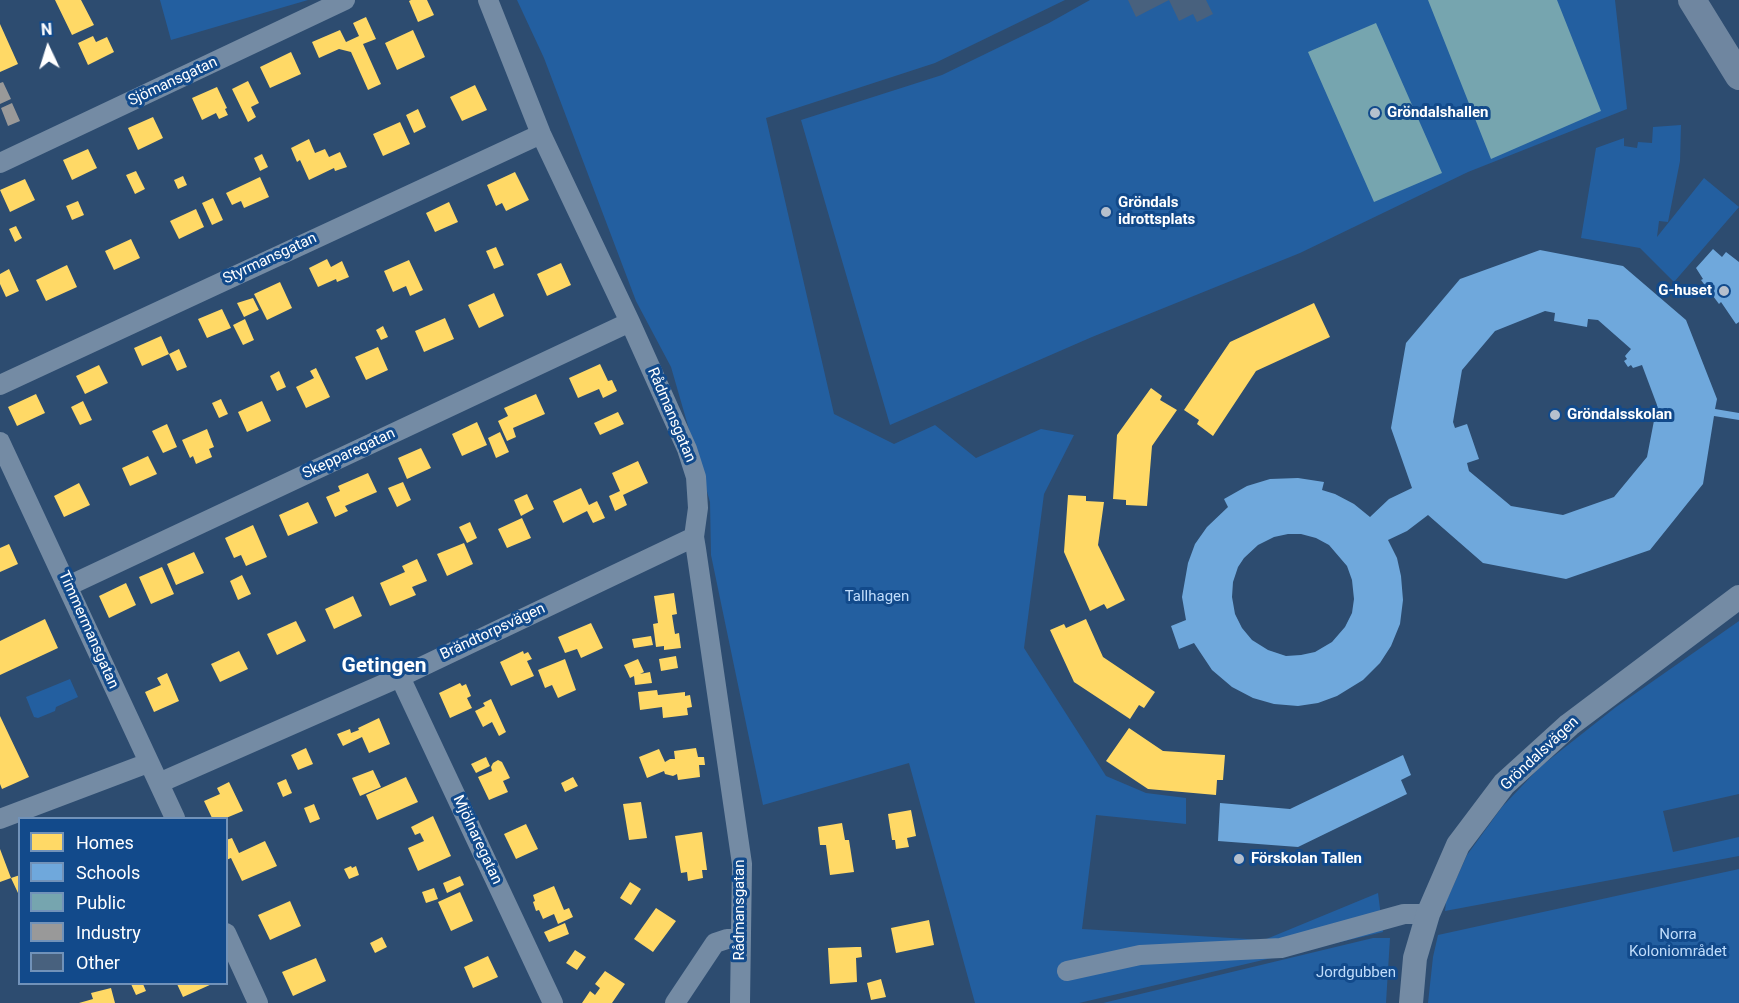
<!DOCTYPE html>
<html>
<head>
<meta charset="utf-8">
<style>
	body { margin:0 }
	#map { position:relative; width:1739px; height:1003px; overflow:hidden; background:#2d4c70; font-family:Roboto,sans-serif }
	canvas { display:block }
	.legend { position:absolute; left:18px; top:817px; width:210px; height:168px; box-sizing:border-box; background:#124a8b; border:2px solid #7192b9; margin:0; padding:8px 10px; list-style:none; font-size:18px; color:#fff }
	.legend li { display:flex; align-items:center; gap:12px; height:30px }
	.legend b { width:30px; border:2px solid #7192b9 }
	.north { position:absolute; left:18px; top:18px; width:60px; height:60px; -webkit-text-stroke:4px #124a8b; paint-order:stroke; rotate:356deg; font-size:16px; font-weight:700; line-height:24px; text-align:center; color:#fff }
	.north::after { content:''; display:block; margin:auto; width:21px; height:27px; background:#fff; clip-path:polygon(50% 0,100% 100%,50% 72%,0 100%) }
</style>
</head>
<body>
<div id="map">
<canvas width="1739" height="1003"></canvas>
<ul class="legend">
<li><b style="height:16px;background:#ffd966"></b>Homes</li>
<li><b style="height:16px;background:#6fa8dc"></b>Schools</li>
<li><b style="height:16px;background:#76a5af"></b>Public</li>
<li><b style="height:16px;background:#999"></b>Industry</li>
<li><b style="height:16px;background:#48617e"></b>Other</li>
</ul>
<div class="north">N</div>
</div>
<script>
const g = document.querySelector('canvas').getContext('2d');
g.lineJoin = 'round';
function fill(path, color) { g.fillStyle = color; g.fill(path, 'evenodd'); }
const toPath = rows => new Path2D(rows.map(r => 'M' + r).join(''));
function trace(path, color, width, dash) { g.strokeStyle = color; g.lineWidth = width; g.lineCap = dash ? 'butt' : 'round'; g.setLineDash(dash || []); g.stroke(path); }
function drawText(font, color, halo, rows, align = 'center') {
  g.font = font + ' Roboto,sans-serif'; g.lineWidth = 6; g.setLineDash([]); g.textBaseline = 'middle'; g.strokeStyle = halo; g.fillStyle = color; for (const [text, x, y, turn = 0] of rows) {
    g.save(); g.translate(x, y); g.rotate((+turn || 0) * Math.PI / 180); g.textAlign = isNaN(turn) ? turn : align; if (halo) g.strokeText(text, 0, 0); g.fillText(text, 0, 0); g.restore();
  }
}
fill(toPath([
	[160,0,308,0,171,40],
	[517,0,1065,0,935,63,766,118,834,414,894,444,935,425,976,458,1041,429,1074,435,1044,494,1024,648,1106,776,1146,793,1186,798,1186,824,1096,815,1082,929,1264,940,1378,893,1383,932,1079,1003,975,1003,909,763,763,805,711,555,710,502,671,367,636,301,544,58],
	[1090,0,1615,0,1627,109,1468,172,1300,253,1092,337,890,425,801,120,942,75,1049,23],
	[1681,125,1680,161,1668,222,1659,221,1657,237,1704,178,1739,207,1674,282,1640,248,1581,238,1596,148,1624,138,1624,146,1637,148,1638,142,1652,143,1653,127],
	[1739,621,1739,794,1663,811,1673,852,1739,837,1739,856,1445,911,1446,902,1467,855,1502,807,1540,767,1616,707],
	[70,679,78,697,56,707,55,711,38,718,34,717,26,697],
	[1739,869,1739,1003,1428,1003,1433,957,1438,935],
	[1373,938,1390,938,1386,1003,1103,1003]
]), '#235fa0');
fill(toPath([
	[55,0,81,0,94,25,72,35],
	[411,0,427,0,434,15,418,22,409,1],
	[366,17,376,39,363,44,381,84,368,90,351,52,339,49,319,58,312,42,340,30,346,42,359,36,353,23],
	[0,24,18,64,0,72],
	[413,30,425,57,397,70,385,43],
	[93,36,96,42,107,37,114,52,88,65,78,43],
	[291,52,301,74,270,88,260,67],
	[248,81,259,103,251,107,256,117,248,122,232,89],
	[475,85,487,110,462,121,450,97],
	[217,87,227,108,225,109,228,115,219,119,216,113,202,120,192,98],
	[418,109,426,127,414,133,406,115],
	[153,117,163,138,138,150,128,128],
	[400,122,410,144,383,156,373,134],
	[309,139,315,153,325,149,329,157,340,152,347,167,335,171,334,168,309,180,300,160,297,162,291,148],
	[88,149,97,168,72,180,63,160],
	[262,154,268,167,260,171,254,158],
	[136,171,145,189,135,194,126,175],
	[515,172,529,200,506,211,502,203,496,206,487,185],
	[183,176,187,185,178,189,174,180],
	[260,177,269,197,244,208,241,201,232,205,226,193],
	[25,179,35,200,10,212,0,190],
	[213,198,223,220,212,225,202,203],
	[78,201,84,215,72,220,66,206],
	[449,202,458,222,435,232,426,213],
	[196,209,204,227,179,239,170,221],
	[16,226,22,238,15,242,9,229],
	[131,239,140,258,114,270,105,251],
	[496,247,504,265,494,269,486,251],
	[327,259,331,267,342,261,349,277,337,282,336,279,318,287,309,268],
	[409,260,423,290,410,296,406,286,393,292,384,271],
	[561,263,571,285,547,296,537,274],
	[67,265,77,287,46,301,36,280],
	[9,269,19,291,6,297,0,284,0,274],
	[280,282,292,308,267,320,254,294],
	[494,293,504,316,479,328,468,305],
	[253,298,259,310,244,317,237,303],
	[1314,303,1330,337,1256,371,1213,436,1197,424,1199,420,1184,410,1230,342],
	[222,309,231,328,207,338,198,319],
	[445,318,454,339,424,352,415,331],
	[245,319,254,340,243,345,233,325],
	[383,326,388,337,381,340,376,330],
	[161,336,169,354,142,366,134,348],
	[378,347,388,370,366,380,355,357],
	[179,349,187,367,177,371,169,354],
	[600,364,608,381,612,380,617,391,603,398,599,389,578,398,569,378],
	[99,365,108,383,85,394,76,376],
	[316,368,330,397,306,408,296,387,314,378,310,371],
	[279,371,286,387,277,391,270,376],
	[1151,388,1162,396,1160,400,1177,410,1152,446,1147,506,1126,505,1126,500,1113,499,1117,435],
	[36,394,45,413,17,426,8,407],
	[536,394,545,414,513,428,516,437,507,441,498,421,508,416,504,408],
	[221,399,228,414,219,418,212,403],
	[83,401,92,420,80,425,71,407],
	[262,401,271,421,247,432,238,412],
	[618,412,624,424,600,435,594,423],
	[477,422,487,445,462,456,452,434],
	[167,424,177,447,163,453,152,431],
	[207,429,214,447,209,449,212,457,196,464,193,456,190,458,182,440],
	[500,432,509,452,496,458,488,438],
	[421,448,431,468,407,479,398,458],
	[148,456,157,474,130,486,122,468],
	[638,461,648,483,623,495,627,505,615,511,609,496,620,491,612,473],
	[368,473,377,492,345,506,348,511,335,517,326,497,340,491,338,486],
	[403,482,411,500,397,507,388,488],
	[79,483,90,505,64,517,54,496],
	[581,488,589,505,597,501,605,518,593,523,587,511,563,523,553,501],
	[527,494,534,509,521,516,514,500],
	[1068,495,1086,496,1086,501,1104,502,1098,545,1125,600,1107,609,1104,604,1090,611,1064,552],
	[308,502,318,523,288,536,279,515],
	[522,518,531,538,507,548,498,529],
	[470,522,477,538,467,543,459,527],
	[253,525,267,557,246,566,241,555,234,558,225,538],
	[464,543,473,564,447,576,437,554],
	[9,544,18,564,0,572,0,548],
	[194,552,204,573,176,585,167,564],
	[417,559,427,581,412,587,416,595,390,606,380,583,405,572,402,566],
	[162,567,174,594,151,604,139,577],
	[242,575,251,594,238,600,230,581],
	[126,583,136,605,109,618,99,596],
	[674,593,677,614,672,615,675,634,679,633,681,648,664,650,664,646,656,647,653,624,658,623,654,596],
	[353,596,362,616,334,629,325,609],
	[45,619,58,648,0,675,0,641],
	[1086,619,1103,657,1155,692,1144,708,1139,705,1130,719,1074,682,1050,630,1064,624,1066,628],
	[296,621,306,641,277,655,267,634],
	[591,623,603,648,581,658,577,649,565,653,558,637],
	[651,636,653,645,634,648,632,639],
	[239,651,248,669,220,682,211,664],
	[523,651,524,654,528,652,532,659,527,661,534,676,511,686,500,662],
	[676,656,678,668,661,671,659,659],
	[565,659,576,690,558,698,552,685,545,688,538,670],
	[638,659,644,672,640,674,650,672,652,683,635,685,634,676,630,678,624,665],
	[167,673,179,701,154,712,145,692,161,685,157,678],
	[460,683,462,686,466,684,471,696,467,698,472,708,450,718,439,693],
	[657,690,658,695,685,692,685,696,690,695,692,707,687,708,688,715,663,718,662,707,640,710,638,692],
	[491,699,506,732,499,736,492,722,483,727,475,711,485,706,483,703],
	[0,716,29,777,2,789,0,784],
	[379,718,390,744,369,753,362,737,343,746,337,734,350,729,351,733,359,730,358,728],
	[1129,728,1163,751,1225,755,1223,780,1217,780,1216,795,1148,789,1106,761],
	[306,748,313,764,298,770,291,755],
	[696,748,698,757,704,757,705,765,699,765,700,777,678,780,677,774,673,776,665,774,664,771,647,778,639,757,659,749,665,762,670,759,675,759,674,751],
	[486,757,490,766,476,773,471,764],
	[498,760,502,762,510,778,503,781,508,792,489,800,478,777,492,771,491,767,493,763],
	[373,770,381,787,360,796,352,778],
	[406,777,418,802,377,820,366,795],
	[573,777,578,786,565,792,561,783],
	[286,779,292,793,283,797,277,783],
	[229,782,243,811,226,818,212,818,204,801,220,794,217,788],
	[641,802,647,838,629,840,623,804],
	[314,804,320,819,310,823,304,808],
	[911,810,916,836,907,838,909,847,896,849,895,840,892,840,888,814],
	[433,816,451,856,418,871,408,848,424,841,420,833,415,835,411,827],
	[842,823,845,840,849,840,854,872,830,875,826,845,820,845,818,827],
	[526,824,538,849,516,859,504,834],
	[702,832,707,870,702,870,703,878,688,881,687,872,681,873,675,836],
	[232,838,239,853,265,841,277,866,242,881,231,858,226,860,226,840],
	[0,849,11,878,0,882],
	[351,866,352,868,356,866,359,875,349,879,344,869],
	[20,875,20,893,18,893,11,878],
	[460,876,464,885,447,893,443,883],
	[630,882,641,889,631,905,620,898],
	[554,886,564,910,569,908,573,917,558,924,554,914,543,919,539,910,536,911,533,902,535,901,533,895],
	[434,888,438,899,426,903,422,892],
	[460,892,473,921,451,931,438,902],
	[290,901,301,926,270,940,258,915],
	[656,908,676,921,653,952,634,939],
	[929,920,934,945,896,953,891,928],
	[565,923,569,934,549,942,544,932],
	[382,937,387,947,375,953,370,943],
	[856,947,861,947,862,957,856,958,857,982,830,984,828,948],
	[575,950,586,957,577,970,566,963],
	[488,956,498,977,473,988,464,967],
	[316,958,326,981,293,996,282,972],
	[605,971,625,984,612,1003,582,1003,590,991,595,995,600,988,595,984],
	[881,979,886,997,871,1000,867,983],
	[131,984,143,984,146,991,136,995],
	[177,984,212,984,183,997],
	[111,988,115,1003,79,1003,93,999,91,993]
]), '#ffd966');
fill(toPath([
	[1713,249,1722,257,1726,252,1739,262,1739,322,1736,324,1721,302,1719,304,1701,280,1703,279,1696,268],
	[1540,250,1623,266,1686,320,1717,399,1715,409,1739,413,1739,420,1714,416,1703,484,1650,550,1566,579,1483,563,1428,515,1407,531,1388,540,1397,558,1401,576,1403,600,1400,624,1391,646,1380,663,1363,680,1337,696,1318,703,1298,706,1274,704,1253,698,1232,687,1212,670,1194,643,1179,649,1171,626,1186,620,1182,597,1188,563,1195,544,1207,527,1228,507,1224,499,1247,486,1270,479,1298,478,1324,482,1322,490,1335,494,1354,504,1370,517,1389,499,1412,488,1391,428,1406,343,1460,279],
	[1545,311,1555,313,1554,321,1587,327,1588,319,1598,320,1631,349,1625,356,1627,359,1624,361,1628,367,1631,365,1633,368,1642,365,1657,405,1647,457,1614,497,1563,515,1511,506,1469,471,1467,463,1479,459,1467,424,1455,428,1453,422,1462,370,1495,331],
	[1288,534,1301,534,1316,538,1329,545,1347,566,1352,580,1354,599,1352,613,1345,627,1332,642,1315,652,1301,655,1286,656,1268,650,1252,640,1242,628,1235,614,1232,597,1233,582,1238,567,1244,558,1258,545,1274,537],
	[1403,755,1411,775,1401,780,1407,794,1298,847,1218,841,1220,803,1290,809]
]), '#6fa8dc');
fill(toPath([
	[1428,0,1557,0,1601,111,1491,159],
	[1376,23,1442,173,1374,202,1308,52]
]), '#76a5af');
fill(toPath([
	[3,82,11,99,0,104,0,83],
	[12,103,20,121,8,126,1,108]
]), '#999');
fill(toPath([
	[1128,0,1206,0,1213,14,1197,22,1193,14,1179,21,1169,0,1136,17]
]), '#48617e');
trace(toPath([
	[488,0,541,134,630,322,687,449,696,477,698,508,694,537,696,549,742,864,740,1003],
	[0,163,345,0],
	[0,385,541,134],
	[0,442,175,818],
	[68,586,630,322],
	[400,677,553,1003],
	[159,783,400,677,694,537],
	[0,819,148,763],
	[226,933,258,1003],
	[1067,971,1140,955,1281,948,1404,914,1428,914],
	[675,1003,715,943,727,939,741,939]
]), '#748ba4', 20);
trace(toPath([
	[1411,1003,1415,958,1428,914,1458,845,1504,784,1569,725,1739,597]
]), '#748ba4', 24);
trace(toPath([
	[1692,0,1739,76]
]), '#6f86a0', 28);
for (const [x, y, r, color] of [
	[1375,113,6,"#b6c0cd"],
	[1106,212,6,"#b6c0cd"],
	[1724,291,6,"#b6c0cd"],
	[1555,415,6,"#b6c0cd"],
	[1239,859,6,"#b6c0cd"]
]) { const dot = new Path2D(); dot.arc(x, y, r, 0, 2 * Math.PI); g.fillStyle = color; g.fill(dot); trace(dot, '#124a8b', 2); }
drawText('15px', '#fff', '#124a8b', [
	["Sjömansgatan",173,82,-25],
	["Styrmansgatan",270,259,-25],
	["Rådmansgatan",671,415,67],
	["Skepparegatan",349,454,-25],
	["Timmermansgatan",88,630,66],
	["Brändtorpsvägen",493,632,-25],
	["Gröndalsvägen",1540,754,-43],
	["Mjölnaregatan",477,840,65],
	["Rådmansgatan",740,910,-90]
]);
drawText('bold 15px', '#fff', '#124a8b', [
	["Gröndalshallen",1387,113],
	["Gröndals",1118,203],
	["idrottsplats",1118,220],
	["G-huset",1712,291,"right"],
	["Gröndalsskolan",1567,415],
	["Förskolan Tallen",1251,859]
], 'left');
drawText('15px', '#c0ddfc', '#124a8b', [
	["Tallhagen",877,597],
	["Norra",1678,935],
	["Koloniområdet",1678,952],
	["Jordgubben",1356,973]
]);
drawText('bold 21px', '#fff', '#124a8b', [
	["Getingen",384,667]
]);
</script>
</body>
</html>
